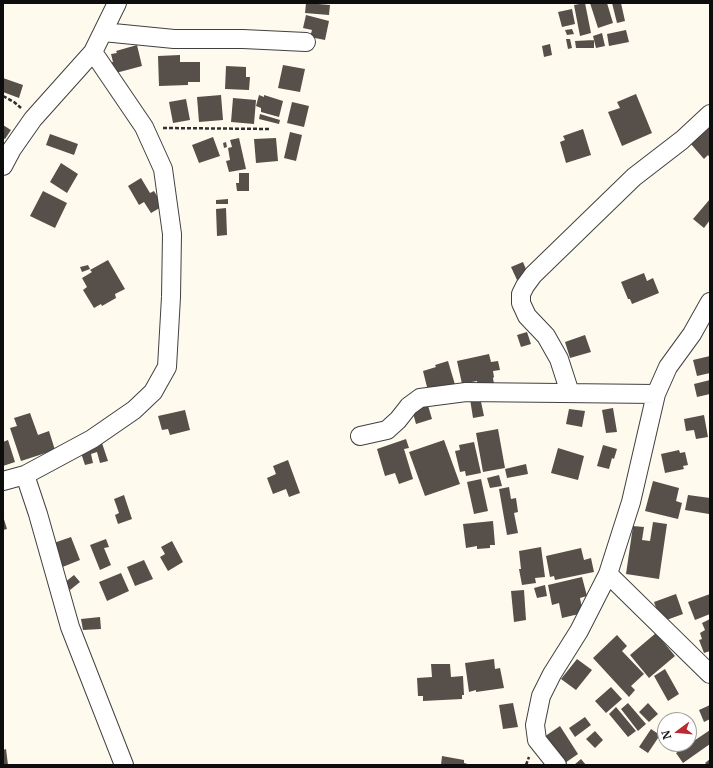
<!DOCTYPE html>
<html>
<head>
<meta charset="utf-8">
<style>
	body { margin:0 }
	#map { position:relative; width:713px; height:768px; overflow:hidden; background:#fefbee; font-family:Merriweather,serif }
	canvas { display:block }
	.frame { position:absolute; inset:0; border:4px solid #0d0d0d; pointer-events:none }
	.north { position:absolute; left:657px; top:712px; width:40px; height:40px; box-sizing:border-box; background:#fff; border:1px solid #9e9e9e; border-radius:50%; rotate:254deg; font-size:11px; font-weight:700; line-height:16px; text-align:center; color:#0d0d0d }
	.north::after { content:''; display:block; margin:auto; width:14px; height:18px; background:#b82b30; clip-path:polygon(50% 0,100% 100%,50% 72%,0 100%) }
</style>
</head>
<body>
<div id="map">
<canvas width="713" height="768"></canvas>
<div class="frame"></div>
<div class="north">N</div>
</div>
<script>
const g = document.querySelector('canvas').getContext('2d');
g.lineJoin = 'round';
function fill(path, color) { g.fillStyle = color; g.fill(path, 'evenodd'); }
const toPath = rows => new Path2D(rows.map(r => 'M' + r).join(''));
function trace(path, color, width, dash) { g.strokeStyle = color; g.lineWidth = width; g.lineCap = dash ? 'butt' : 'round'; g.setLineDash(dash || []); g.stroke(path); }
fill(toPath([
	[306,3,330,5,329,15,305,13],
	[585,3,591,33,580,36,574,5],
	[590,3,607,3,613,23,598,28],
	[612,3,621,3,625,21,617,23],
	[572,9,575,24,562,27,558,12],
	[306,15,329,21,325,40,310,37,312,30,303,28],
	[572,29,574,34,567,35,565,30],
	[626,30,629,42,609,46,607,34],
	[602,33,605,46,596,48,593,36],
	[566,39,570,39,572,48,568,49],
	[594,40,594,48,576,48,575,41],
	[550,44,552,55,544,57,542,46],
	[137,45,142,66,112,74,109,63,113,62,111,54,117,53,116,51],
	[180,55,180,62,200,62,200,82,188,82,188,85,159,86,158,56],
	[283,65,305,69,300,92,278,88],
	[226,66,246,67,246,77,250,77,249,90,225,89],
	[3,78,23,85,19,98,3,92],
	[636,94,652,133,622,146,608,112,620,108,617,102],
	[221,95,223,120,199,122,197,97],
	[259,95,264,97,264,95,283,101,279,117,261,112,261,108,256,106],
	[233,98,256,100,254,124,231,122],
	[186,99,190,120,173,123,169,102],
	[292,102,309,106,304,127,287,123],
	[260,114,280,120,279,124,259,119],
	[710,122,710,158,708,155,704,159,690,143],
	[3,125,11,130,5,139,3,138],
	[583,129,591,155,566,163,560,142,565,140,563,136],
	[290,132,302,135,296,161,284,158],
	[50,134,78,144,74,155,46,145],
	[213,137,220,156,199,163,192,145],
	[239,138,246,169,229,172,226,161,230,160,228,148,232,147,230,140],
	[276,138,278,161,256,163,254,139],
	[226,142,227,147,224,148,223,143],
	[61,163,78,174,67,193,50,182],
	[239,173,249,173,249,191,237,191,236,183,239,183],
	[141,178,150,193,154,191,163,206,151,213,144,202,139,205,128,186],
	[43,191,67,203,55,228,30,216],
	[228,199,228,204,216,204,216,200],
	[710,199,710,220,704,228,693,219],
	[226,208,227,235,217,236,216,209],
	[108,260,125,289,115,294,116,298,102,306,101,304,94,308,83,290,87,287,82,278,92,272,90,270],
	[523,262,528,274,517,280,511,267],
	[88,265,90,269,82,272,80,267],
	[644,273,647,281,653,278,659,293,632,304,630,299,628,299,621,282],
	[527,332,531,344,521,347,517,335],
	[585,335,591,352,570,358,565,342],
	[489,354,491,362,498,361,500,370,493,371,494,377,493,378,494,384,478,387,477,381,462,384,457,361],
	[710,356,710,373,697,376,693,360],
	[448,361,456,388,428,391,423,371,436,367,435,365],
	[710,380,710,394,697,397,694,384],
	[480,397,484,416,473,418,470,399],
	[427,402,432,419,416,424,411,406],
	[613,408,617,432,606,433,602,410],
	[569,409,585,411,582,427,566,424],
	[185,410,190,430,170,435,168,429,162,430,158,416],
	[30,413,38,435,49,431,55,450,21,461,10,428,17,426,14,418],
	[704,415,708,437,696,439,694,430,686,431,684,419],
	[498,429,505,468,483,472,476,433],
	[406,439,409,448,404,449,413,479,399,484,395,473,385,476,377,449],
	[8,440,15,462,3,466,3,442],
	[444,440,460,484,425,496,409,452],
	[474,442,481,473,466,476,465,471,460,472,455,451,460,450,459,445],
	[102,443,108,461,100,463,97,452,91,454,93,463,85,465,80,450],
	[603,445,617,449,614,459,612,458,609,469,597,466],
	[558,448,584,456,578,480,551,473],
	[679,450,680,453,685,452,688,465,683,466,684,469,665,473,661,454],
	[288,460,300,493,289,497,286,489,273,494,267,478,276,474,273,466],
	[526,464,528,474,507,478,505,469],
	[499,475,502,486,490,488,487,478],
	[481,479,488,511,474,514,467,482],
	[653,481,679,488,676,501,682,503,678,519,645,511],
	[509,487,511,499,516,498,518,512,514,513,518,533,507,535,499,489],
	[124,495,132,519,118,524,115,515,119,513,114,499],
	[688,495,710,498,709,514,685,510],
	[3,516,7,529,3,530],
	[493,521,495,545,490,545,490,548,477,549,477,546,466,548,463,524],
	[653,522,667,524,659,579,626,574,633,526,644,527,642,540,650,541],
	[71,537,80,560,60,568,51,544],
	[106,539,109,547,104,548,111,565,100,570,90,545],
	[172,541,183,562,168,571,160,557,165,554,161,547],
	[541,547,545,577,535,578,536,583,522,585,519,569,521,569,519,551],
	[581,548,584,560,591,558,594,572,555,580,554,576,550,577,546,556],
	[144,560,153,579,135,586,127,567],
	[121,573,129,591,107,601,99,582],
	[74,575,80,582,70,590,64,583],
	[582,577,587,596,580,598,583,613,562,618,559,603,552,605,548,585],
	[545,585,547,596,537,598,534,588],
	[524,590,526,620,514,622,511,591],
	[676,594,683,614,661,622,654,602],
	[710,594,710,614,695,620,688,602],
	[100,617,101,629,83,630,81,619],
	[710,619,710,651,704,653,699,640,702,639,700,633,705,630,702,623],
	[656,633,675,656,649,678,630,655],
	[617,635,627,646,622,651,644,674,631,686,635,690,629,697,593,658],
	[494,659,495,669,500,668,504,688,476,692,476,690,469,692,465,663],
	[577,659,592,670,576,690,561,679],
	[431,664,450,664,451,677,463,676,464,695,462,695,462,699,423,701,423,696,418,696,417,678,432,677],
	[665,669,679,694,668,701,654,676],
	[611,687,622,699,606,713,595,701],
	[513,703,518,727,503,729,499,705],
	[628,703,646,724,638,731,621,709],
	[648,703,658,714,649,722,639,712],
	[710,705,710,719,704,722,699,710],
	[616,707,636,731,628,737,609,714],
	[585,717,591,725,575,737,569,728],
	[560,726,578,754,562,765,541,739],
	[651,729,660,735,648,753,639,747],
	[710,730,710,744,683,763,676,753],
	[595,731,603,740,595,748,586,739],
	[6,749,8,765,3,765,3,750],
	[442,756,464,760,464,763,471,765,441,765],
	[581,759,586,765,574,765],
	[710,759,710,765,707,765,705,763]
]), '#564f4a');
const street = toPath([
	[103,32,174,39,243,39,306,42],
	[3,166,12,149,33,119,93,52,117,3],
	[570,393,559,359,546,336,527,316,521,303,521,294,525,286,533,275,634,177,682,140,710,114],
	[360,436,387,430,398,420,409,406,420,398,466,392,656,394],
	[25,475,38,514,70,627,124,765],
	[3,481,25,475,92,439,134,410,153,392,167,367,171,297,172,234,163,169,144,127,93,52],
	[608,574,710,674],
	[557,765,537,740,535,725,541,696,552,674,579,631,608,574,631,502,656,394,668,367,692,334,710,302]
]);
trace(street, '#404040', 20);
trace(toPath([
	[3,96,14,102,21,108],
	[163,128,271,129],
	[526,765,529,757]
]), '#2f2f2f', 2.5, [4, 2]);
trace(street, '#fff', 18);
</script>
</body>
</html>
